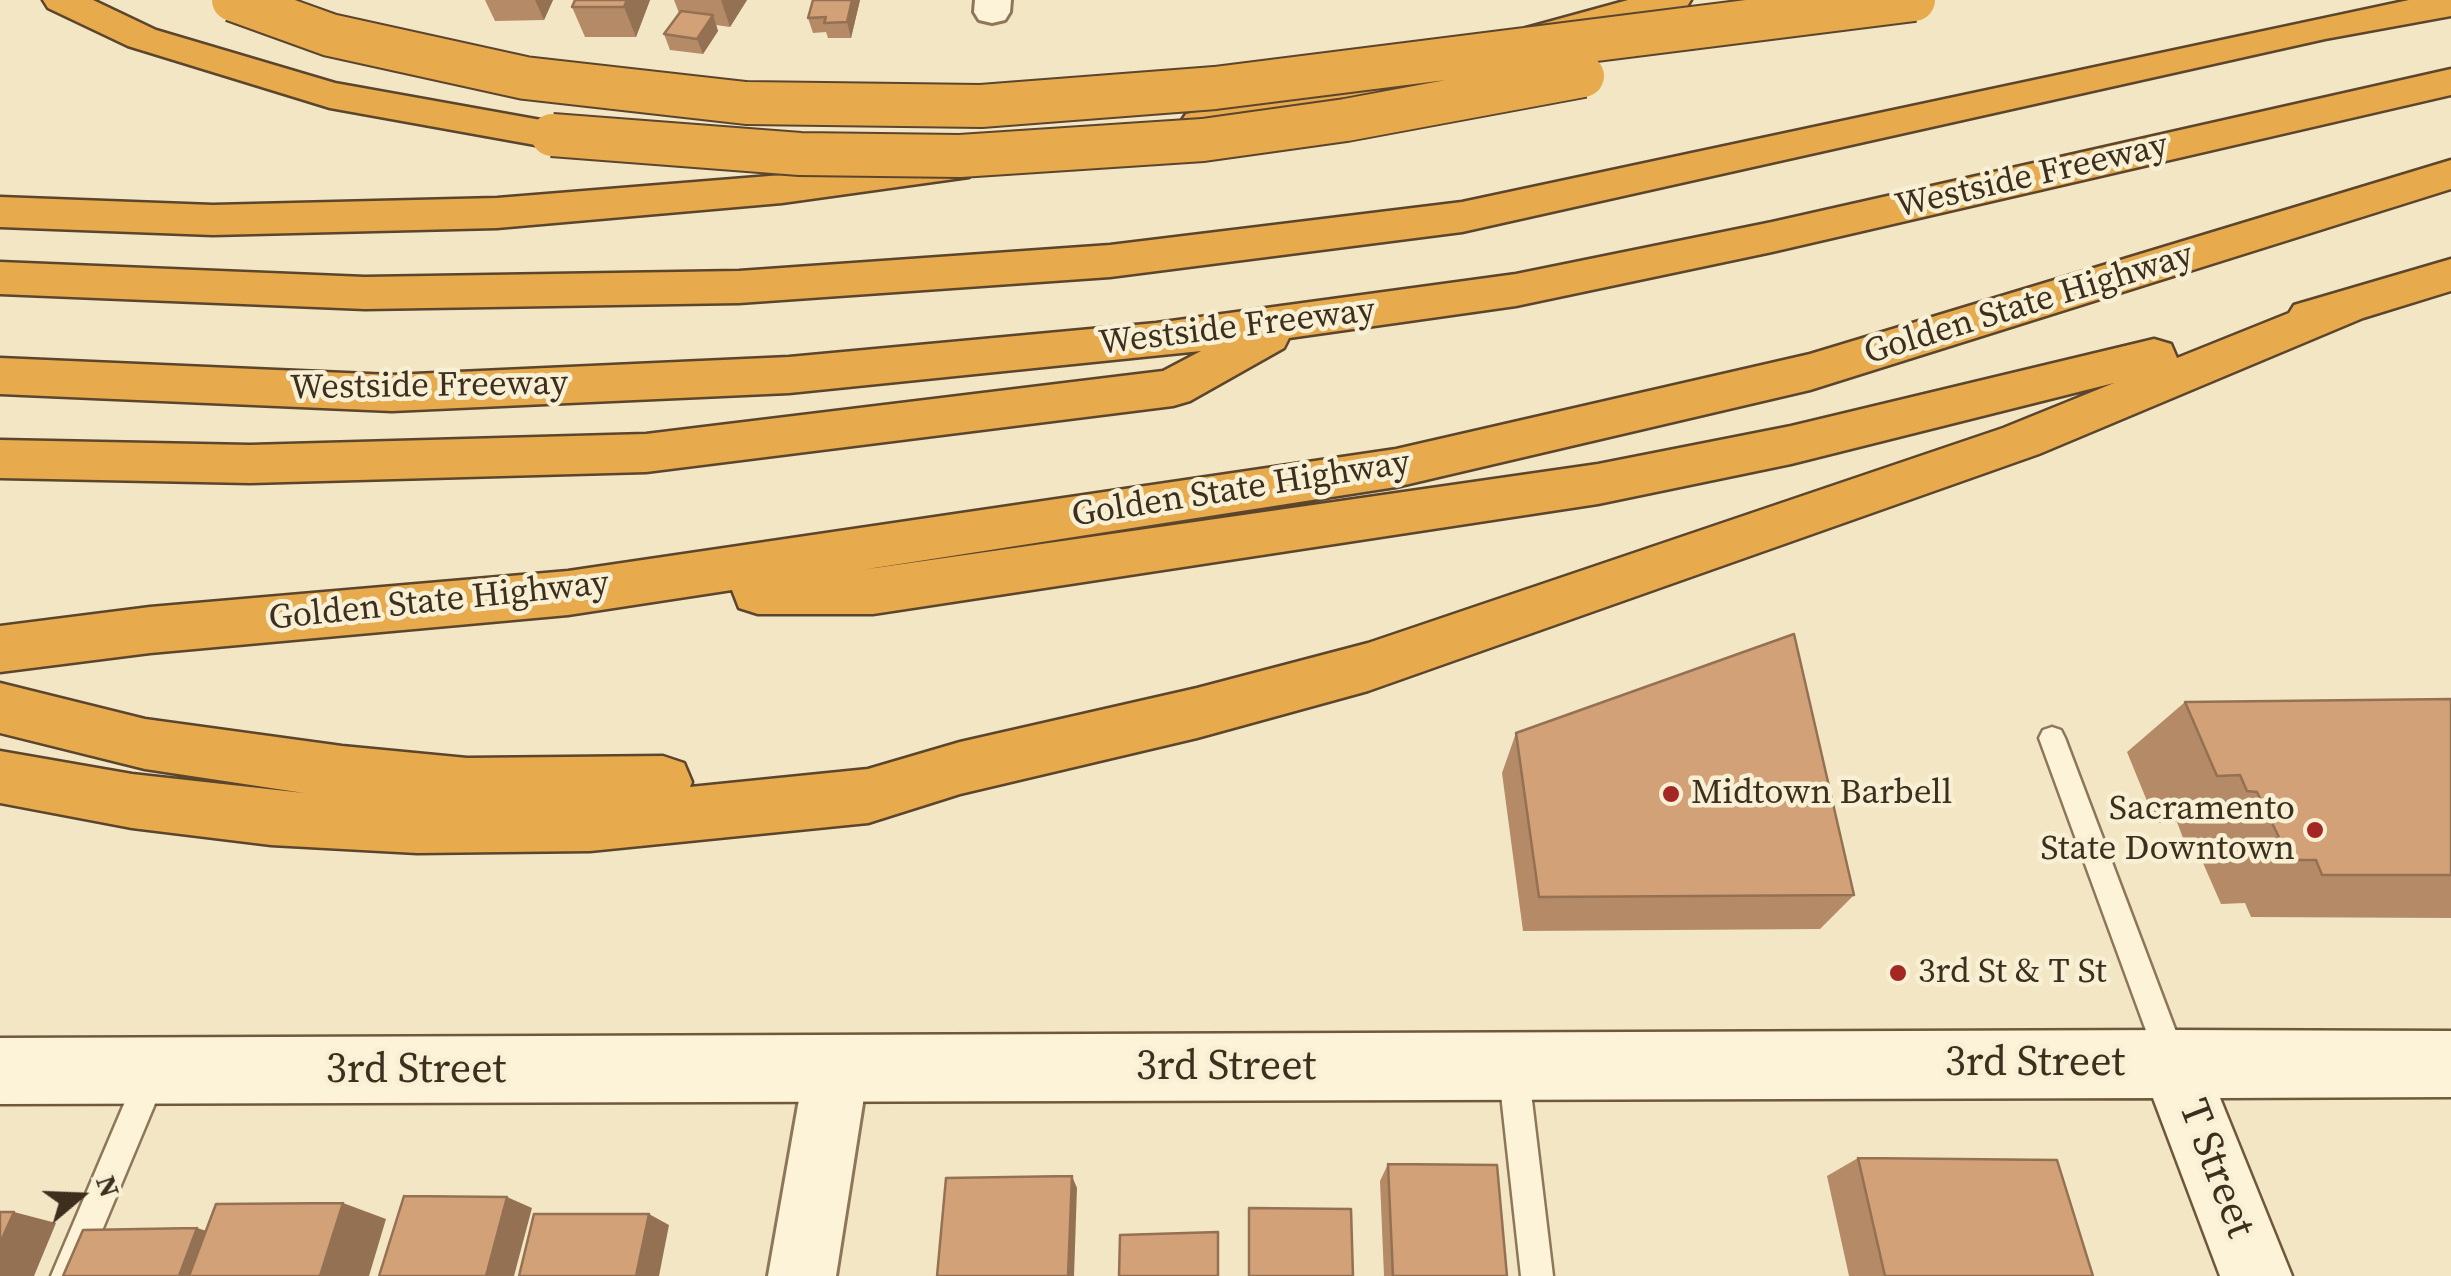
<!DOCTYPE html>
<html>
<head>
<meta charset="utf-8">
<style>
	body { margin:0 }
	#map { position:relative; width:2451px; height:1276px; overflow:hidden; background:#f2e6c4; font-family:"Source Serif 4",serif }
	canvas { display:block }
	.north { position:absolute; left:30px; top:1146px; width:100px; height:100px; -webkit-text-stroke:8px #f8f0d4; paint-order:stroke; rotate:71deg; font-size:28px; font-weight:700; line-height:40px; text-align:center; color:#3d2e1e }
	.north::after { content:''; display:block; margin:auto; width:35px; height:45px; background:#3d2e1e; clip-path:polygon(50% 0,100% 100%,50% 72%,0 100%) }
</style>
</head>
<body>
<div id="map">
<canvas width="2451" height="1276"></canvas>
<div class="north">N</div>
</div>
<script>
const g = document.querySelector('canvas').getContext('2d');
g.lineJoin = 'round';
const toPath = rows => new Path2D(rows.map(r => 'M' + r).join(''));
function trace(path, color, width, dash) { g.strokeStyle = color; g.lineWidth = width; g.lineCap = dash ? 'butt' : 'round'; g.setLineDash(dash || []); g.stroke(path); }
function fill(path, color) { g.fillStyle = color; g.fill(path, 'evenodd'); }
function drawText(font, color, halo, rows, align = 'center') {
  g.font = font + ' "Source Serif 4",serif'; g.lineWidth = 9; g.setLineDash([]); g.textBaseline = 'middle'; g.strokeStyle = halo; g.fillStyle = color; for (const [text, x, y, turn = 0] of rows) {
    g.save(); g.translate(x, y); g.rotate((+turn || 0) * Math.PI / 180); g.textAlign = isNaN(turn) ? turn : align; if (halo) g.strokeText(text, 0, 0); g.fillText(text, 0, 0); g.restore();
  }
}
const lane = toPath([
	[2052,727,2061,730,2065,738,2186,1058,2182,1069,2171,1073,2160,1069,2156,1058,2039,738,2043,730,2052,727],
	[1513,1052,1524,1056,1528,1067,1553,1276,1521,1276,1498,1067,1502,1056,1513,1052],
	[152,1060,163,1064,167,1075,83,1276,51,1276,141,1064,152,1060]
]);
const street = toPath([
	[975,0,1011,0,1010,12,1005,20,992,23,979,20,974,12,975,0],
	[836,1039,858,1049,868,1071,836,1276,768,1276,804,1071,814,1049,836,1039]
]);
const secondary = toPath([
	[2173,1030,2451,1031,2451,1097,2220,1098,2292,1276,2220,1276,2153,1098,0,1104,0,1038,2173,1030]
]);
const highway = toPath([
	[43,0,93,0,156,30,335,83,552,122,567,126,573,135,567,144,552,148,330,108,128,46,48,8,43,0],
	[1628,0,1691,0,1686,8,1540,48,1526,44,1520,36,1526,28,1628,0],
	[2409,0,2451,0,2451,16,2325,39,1462,232,1110,277,739,303,365,309,0,294,0,262,365,277,739,271,1110,245,1462,202,2409,0],
	[1395,64,1409,67,1415,76,1409,85,1283,120,1201,136,1186,132,1180,123,1186,114,1281,95,1395,64],
	[2451,69,2451,95,1772,252,1516,306,1289,338,1284,348,1190,401,1173,406,646,472,250,483,0,478,0,440,250,445,646,434,1163,371,1201,351,789,393,392,411,0,394,0,358,392,375,789,357,1156,323,1516,274,1772,222,2451,69],
	[954,153,969,157,975,167,969,177,782,203,497,228,213,235,0,227,0,197,213,205,497,198,782,175,954,153],
	[2451,160,2451,189,1810,390,1396,487,861,570,1598,464,1791,426,2154,339,2171,344,2177,358,2289,313,2294,305,2451,259,2451,291,2363,318,2039,454,1368,691,1197,738,960,794,868,823,590,851,417,853,271,845,132,828,0,803,0,751,132,774,304,793,145,769,0,733,0,683,145,719,342,746,467,758,663,756,684,763,692,782,690,787,868,769,960,742,1197,688,1368,643,2003,428,2114,383,1791,464,1598,504,873,614,758,614,739,608,732,590,568,615,150,653,0,672,0,626,150,607,568,571,1396,449,1810,354,2451,160]
]);
trace(lane, '#8e7758', 5);
trace(street, '#8e7758', 6);
trace(secondary, '#70583b', 5);
trace(highway, '#5c452d', 5);
fill(lane, '#fcf3d8');
fill(street, '#fcf3d8');
fill(secondary, '#fcf3d8');
fill(highway, '#e7ab4e');
const highwayBridge = toPath([
	[233,0,330,35,525,78,746,103,981,106,1215,88,1914,0],
	[552,135,800,154,960,156,1203,140,1346,120,1583,76]
]);
trace(highwayBridge, '#5c452d', 46, []);
trace(highwayBridge, '#e7ab4e', 42);
fill(toPath([
	[485,0,553,0,544,20,495,21],
	[575,0,650,0,636,37,585,37,572,7],
	[674,0,747,0,730,27,716,25,718,31,703,54,670,50,664,34,679,13],
	[860,0,851,38,828,38,826,32,813,33,808,18],
	[2451,699,2451,918,2251,917,2245,903,2221,904,2192,838,2183,838,2177,822,2156,823,2127,752,2185,702],
	[1516,733,1854,895,1820,929,1523,931,1502,773],
	[1858,1158,2093,1276,1849,1276,1827,1176],
	[1388,1164,1507,1276,1384,1276,1380,1181]
]), '#b58a66');
fill(toPath([
	[535,0,553,0,544,20],
	[627,0,650,0,636,37,624,7],
	[721,0,747,0,730,27],
	[852,0,860,0,851,38,847,22],
	[713,15,718,31,703,54,697,39],
	[1072,1176,1077,1188,1074,1276,1068,1276],
	[507,1197,532,1208,514,1276,486,1276],
	[343,1203,386,1219,369,1276,320,1276],
	[14,1212,56,1223,34,1276,0,1276,0,1243],
	[649,1214,669,1225,659,1276,636,1276],
	[197,1228,233,1239,219,1276,179,1276]
]), '#947153');
const building = toPath([
	[575,0,627,0,624,7,572,7,575,0],
	[813,0,852,0,847,22,824,23,826,17,808,18,813,0],
	[681,11,713,15,697,39,664,34,681,11],
	[1794,634,1854,895,1539,897,1516,733,1794,634],
	[2451,699,2451,875,2322,875,2316,860,2290,860,2257,792,2247,791,2240,775,2217,776,2185,702,2451,699],
	[1858,1158,2057,1160,2093,1276,1885,1276,1858,1158],
	[1388,1164,1497,1165,1507,1276,1393,1276,1388,1164],
	[1072,1176,1068,1276,937,1276,946,1178,1072,1176],
	[404,1196,507,1197,486,1276,379,1276,404,1196],
	[343,1203,320,1276,189,1276,216,1204,343,1203],
	[1249,1208,1351,1209,1353,1276,1249,1276,1249,1208],
	[0,1212,14,1212,0,1243,0,1212],
	[534,1214,649,1214,636,1276,519,1276,534,1214],
	[197,1228,179,1276,63,1276,83,1230,197,1228],
	[1218,1232,1218,1276,1119,1276,1120,1235,1218,1232]
]);
fill(building, '#d3a177');
trace(building, '#947153', 2.5);
for (const [x, y, r, color] of [
	[1671,794,10,"#a32823"],
	[2315,830,10,"#a32823"],
	[1898,973,10,"#a32823"]
]) { const dot = new Path2D(); dot.arc(x, y, r, 0, 2 * Math.PI); g.fillStyle = color; g.fill(dot); trace(dot, '#f8f0d4', 4); }
drawText('35px', '#3d2e1e', '#f8f0d4', [
	["Westside Freeway",2032,177,-13],
	["Golden State Highway",2029,305,-17],
	["Westside Freeway",1237,328,-7],
	["Westside Freeway",429,387,-1],
	["Golden State Highway",1241,490,-9],
	["Golden State Highway",439,602,-6]
]);
drawText('35px', '#3d2e1e', '#f8f0d4', [
	["Midtown Barbell",1691,794],
	["Sacramento",2295,810,"right"],
	["State Downtown",2295,850,"right"],
	["3rd St & T St",1918,973]
], 'left');
drawText('42px', '#3d2e1e', '#f8f0d4', [
	["3rd Street",2035,1064],
	["3rd Street",1226,1068],
	["3rd Street",416,1071],
	["T Street",2215,1169,69]
]);
</script>
</body>
</html>
